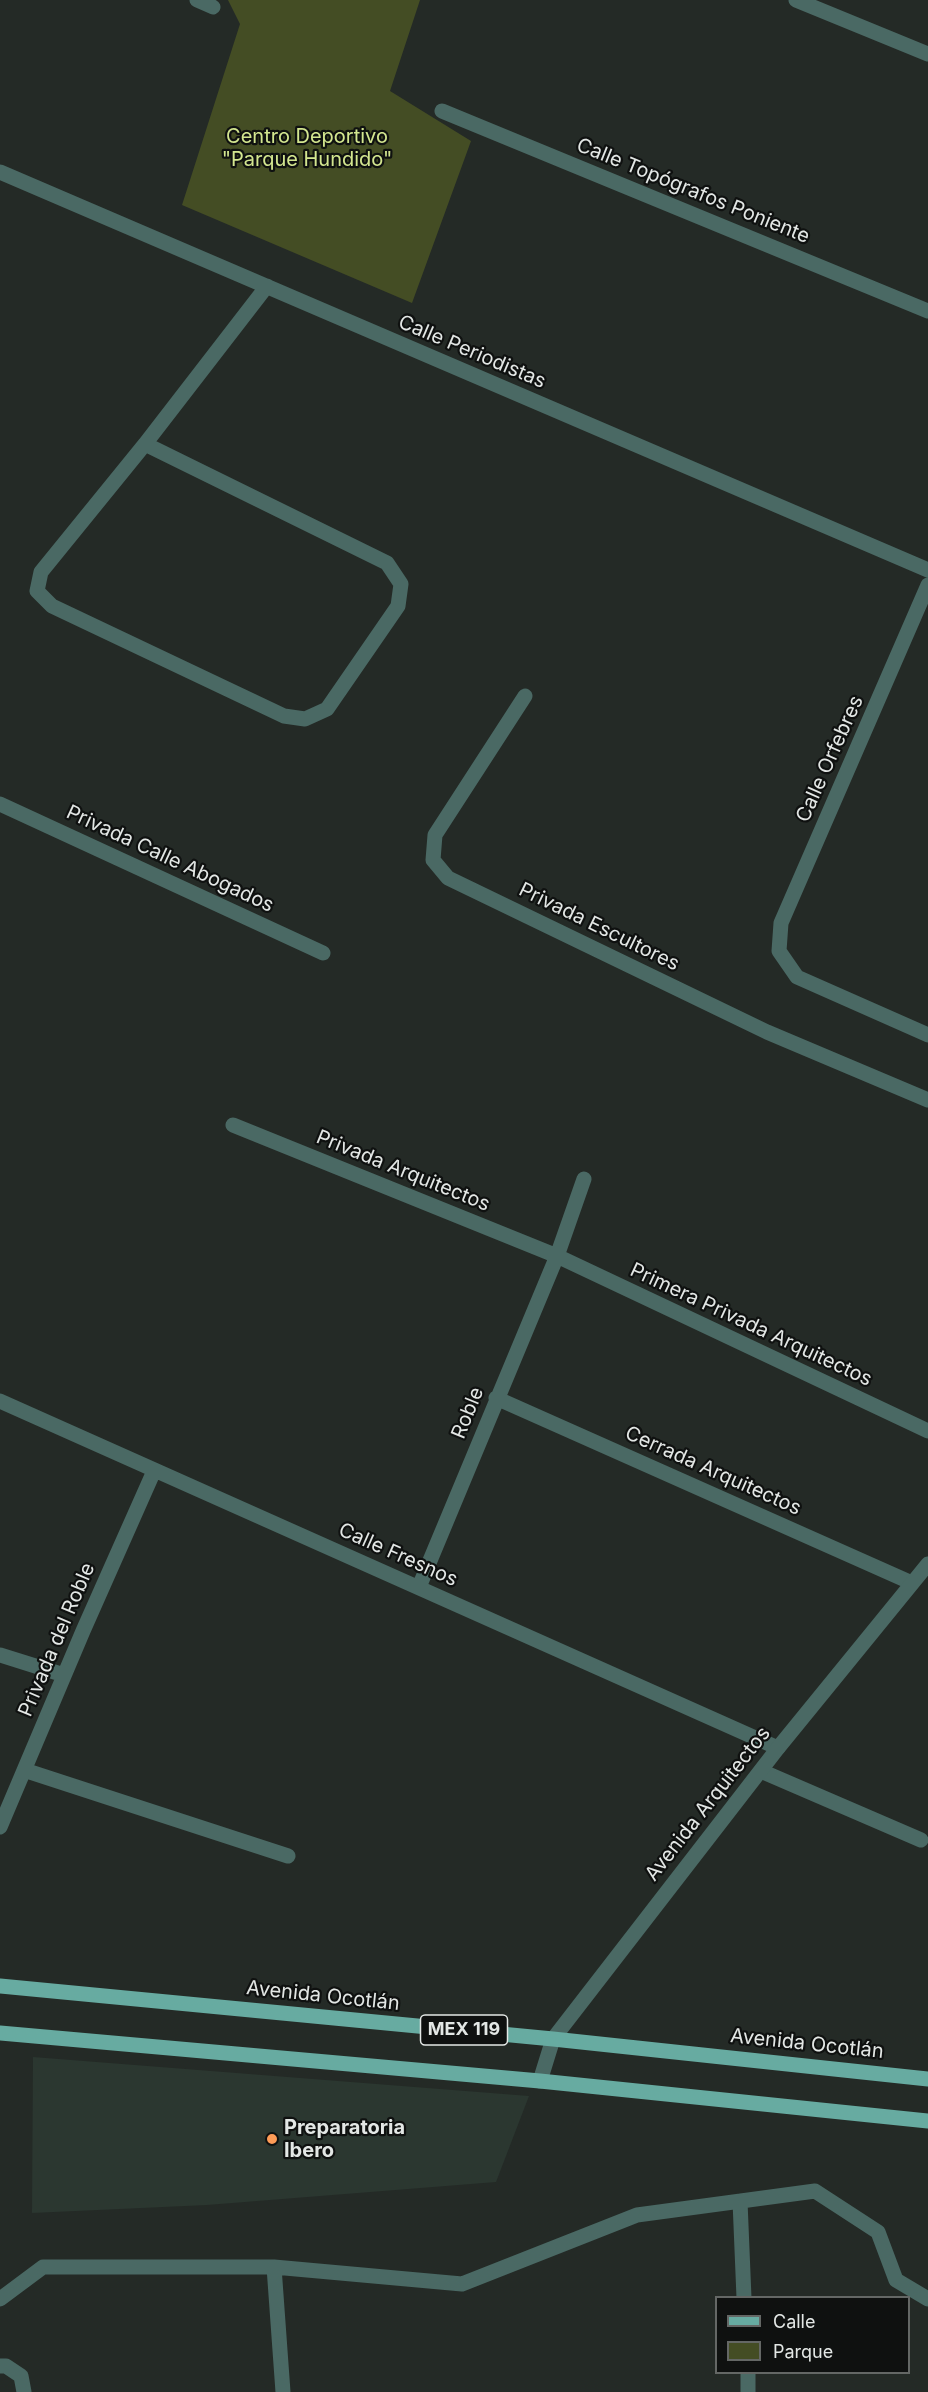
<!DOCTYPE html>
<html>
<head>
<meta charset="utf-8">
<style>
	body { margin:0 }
	#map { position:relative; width:928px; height:2392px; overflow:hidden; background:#242a26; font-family:Inter,sans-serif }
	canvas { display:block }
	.legend { position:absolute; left:715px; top:2296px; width:195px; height:78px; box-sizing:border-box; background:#0f1110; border:2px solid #646765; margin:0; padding:8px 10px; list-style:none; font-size:18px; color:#e3e7e5 }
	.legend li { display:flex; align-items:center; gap:12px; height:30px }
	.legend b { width:30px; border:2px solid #646765 }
</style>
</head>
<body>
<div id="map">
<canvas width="928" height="2392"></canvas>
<ul class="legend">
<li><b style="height:8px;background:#67aba1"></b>Calle</li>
<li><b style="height:16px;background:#444d24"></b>Parque</li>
</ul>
</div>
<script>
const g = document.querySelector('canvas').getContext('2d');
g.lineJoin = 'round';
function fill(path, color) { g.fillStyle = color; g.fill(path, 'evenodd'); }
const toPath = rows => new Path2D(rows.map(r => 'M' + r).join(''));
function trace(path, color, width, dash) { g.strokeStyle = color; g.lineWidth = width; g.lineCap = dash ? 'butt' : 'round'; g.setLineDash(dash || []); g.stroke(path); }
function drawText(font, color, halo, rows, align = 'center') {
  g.font = font + ' Inter,sans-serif'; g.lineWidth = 4.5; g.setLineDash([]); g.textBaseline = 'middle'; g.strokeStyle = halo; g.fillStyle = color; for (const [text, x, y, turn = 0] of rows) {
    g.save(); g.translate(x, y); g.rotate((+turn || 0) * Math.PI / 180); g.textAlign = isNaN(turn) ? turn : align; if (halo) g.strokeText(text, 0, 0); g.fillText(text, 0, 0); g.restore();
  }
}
fill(toPath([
	[33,2057,529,2096,496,2182,207,2205,32,2213]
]), '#2b3730');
fill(toPath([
	[228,0,420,0,390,91,471,141,412,303,182,205,240,24]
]), '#444d24');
trace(toPath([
	[197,0,213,7],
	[796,0,928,54],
	[442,111,928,311],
	[0,172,928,570],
	[145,444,387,563,401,584,398,606,327,709,305,719,284,716,52,606,37,591,41,572,145,444,267,286],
	[928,585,781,923,779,951,797,977,928,1035],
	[525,696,435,835,433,860,448,878,767,1032,928,1100],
	[0,804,323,953],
	[233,1125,557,1256,928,1431],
	[496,1398,912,1583],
	[0,1401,778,1748],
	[419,1587,557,1256,584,1179],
	[0,1655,64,1675],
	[24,1770,288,1856],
	[761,1771,921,1840],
	[0,1827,83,1631,154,1471],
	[740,2201,744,2298],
	[274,2267,462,2284,637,2215,815,2191,878,2232,896,2280,928,2299],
	[0,2299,43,2267,274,2267,283,2392],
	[0,2366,6,2366,21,2376,24,2392],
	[748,2372,748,2392]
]), '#4a6964', 15);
trace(toPath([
	[540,2081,553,2039,778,1748,928,1564]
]), '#4a6964', 15);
trace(toPath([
	[0,1986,553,2039,928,2079],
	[0,2033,540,2081,928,2121]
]), '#67aba1', 15);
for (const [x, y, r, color] of [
	[272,2139,6,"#fe9c57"]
]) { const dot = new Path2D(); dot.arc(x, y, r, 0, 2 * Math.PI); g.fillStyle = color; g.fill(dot); trace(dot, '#0f1110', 2); }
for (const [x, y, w] of [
	[464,2030,87]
]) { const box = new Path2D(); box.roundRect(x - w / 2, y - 15, w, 30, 4.5); g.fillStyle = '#0f1110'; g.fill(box); trace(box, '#e3e7e5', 1.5); }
drawText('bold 18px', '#e3e7e5', null, [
	["MEX 119",464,2030]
]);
drawText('20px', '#d3e68f', '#0f1110', [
	["Centro Deportivo",307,137],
	["\"Parque Hundido\"",307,160]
]);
drawText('20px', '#e3e7e5', '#0f1110', [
	["Calle Topógrafos Poniente",693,191,22],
	["Calle Periodistas",472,352,23],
	["Calle Orfebres",830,759,-66],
	["Privada Calle Abogados",170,859,25],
	["Privada Escultores",599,927,26],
	["Privada Arquitectos",403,1171,22],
	["Primera Privada Arquitectos",751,1325,25],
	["Roble",468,1413,-68],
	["Cerrada Arquitectos",713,1471,24],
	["Calle Fresnos",398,1555,24],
	["Privada del Roble",57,1640,-67],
	["Avenida Arquitectos",708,1804,-52],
	["Avenida Ocotlán",323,1996,6],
	["Avenida Ocotlán",807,2044,6]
]);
drawText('bold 20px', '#e3e7e5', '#0f1110', [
	["Preparatoria",284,2128],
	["Ibero",284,2151]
], 'left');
</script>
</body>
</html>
